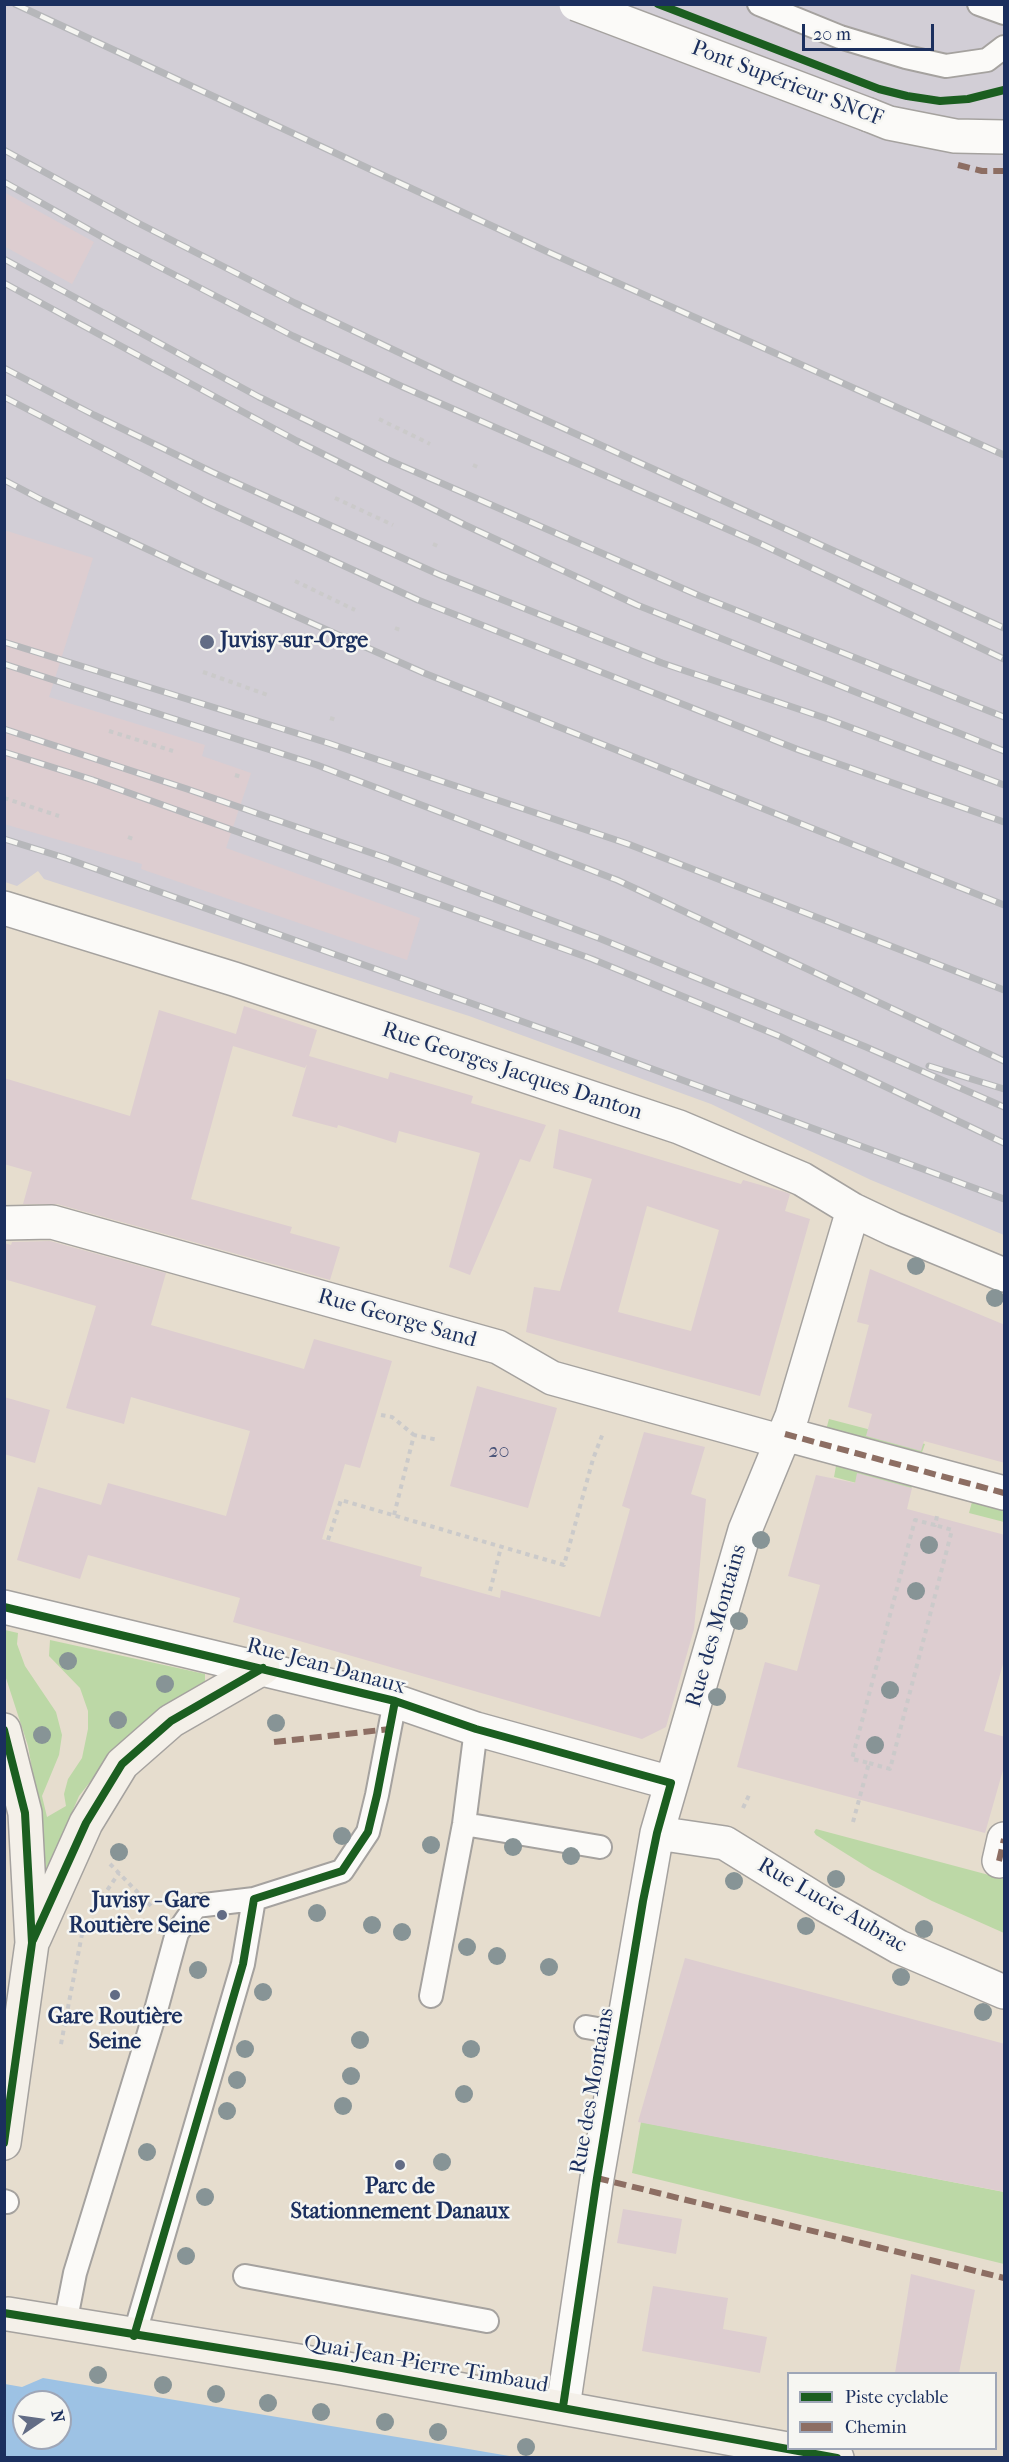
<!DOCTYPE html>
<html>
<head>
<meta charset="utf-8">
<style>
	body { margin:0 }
	#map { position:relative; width:1009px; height:2462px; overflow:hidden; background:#e6ddce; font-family:"IM FELL French Canon",serif }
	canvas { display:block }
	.frame { position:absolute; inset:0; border:6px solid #1b2f5e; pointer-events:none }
	.legend { position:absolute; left:787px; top:2372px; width:210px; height:78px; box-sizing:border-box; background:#f6f6f2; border:2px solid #9ea6b7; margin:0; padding:8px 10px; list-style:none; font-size:18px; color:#1b2f5e }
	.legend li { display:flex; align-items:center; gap:12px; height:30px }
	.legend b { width:30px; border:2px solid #9ea6b7 }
	.north { position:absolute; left:12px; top:2390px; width:60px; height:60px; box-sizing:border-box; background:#f6f6f2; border:2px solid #9ea6b7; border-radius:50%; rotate:77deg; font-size:16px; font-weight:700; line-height:24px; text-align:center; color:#1b2f5e }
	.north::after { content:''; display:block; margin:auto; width:21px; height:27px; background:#626c85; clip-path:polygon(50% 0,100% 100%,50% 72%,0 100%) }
	.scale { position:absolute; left:802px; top:24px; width:132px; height:27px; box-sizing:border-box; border:3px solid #1b2f5e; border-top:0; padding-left:8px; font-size:18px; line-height:21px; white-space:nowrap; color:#1b2f5e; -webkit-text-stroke:4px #f6f6f2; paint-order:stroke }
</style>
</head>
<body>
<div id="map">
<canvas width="1009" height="2462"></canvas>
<div class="frame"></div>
<ul class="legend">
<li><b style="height:8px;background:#1b5e20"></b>Piste cyclable</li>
<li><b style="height:8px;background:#8d6e63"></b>Chemin</li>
</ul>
<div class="north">N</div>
<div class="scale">20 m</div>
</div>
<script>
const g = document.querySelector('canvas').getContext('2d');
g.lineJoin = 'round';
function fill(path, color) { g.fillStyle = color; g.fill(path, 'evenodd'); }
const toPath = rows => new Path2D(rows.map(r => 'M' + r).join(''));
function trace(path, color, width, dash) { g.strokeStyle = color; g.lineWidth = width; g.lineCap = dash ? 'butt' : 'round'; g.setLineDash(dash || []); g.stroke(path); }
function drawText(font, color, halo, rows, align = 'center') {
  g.font = font + ' "IM FELL French Canon",serif'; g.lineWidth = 5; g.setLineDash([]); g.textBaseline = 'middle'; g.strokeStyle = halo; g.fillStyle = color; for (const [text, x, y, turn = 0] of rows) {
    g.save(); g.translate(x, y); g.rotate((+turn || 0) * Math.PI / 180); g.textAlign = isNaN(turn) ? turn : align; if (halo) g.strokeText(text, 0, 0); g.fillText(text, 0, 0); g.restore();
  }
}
fill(toPath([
	[5,5,1004,5,1004,1235,871,1180,711,1104,469,1016,44,879,38,871,17,886,5,882]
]), '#d2ced6');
fill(toPath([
	[829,1419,925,1444,921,1455,826,1430],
	[820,1457,913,1482,909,1497,834,1477,836,1466,819,1461],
	[973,1498,1004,1507,1004,1522,969,1513],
	[5,1630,18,1633,17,1644,25,1666,56,1712,62,1735,59,1755,42,1796,47,1817,66,1806,64,1794,68,1779,82,1758,88,1729,88,1711,80,1688,49,1656,50,1640,205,1674,205,1686,115,1750,79,1796,63,1833,52,1866,46,1869,41,1820,28,1746,5,1675],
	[816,1829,1004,1879,1004,1933,932,1901,872,1870,816,1835,814,1832],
	[641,2122,1004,2192,1004,2264,632,2173]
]), '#bcd8a6');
fill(toPath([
	[43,2378,451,2446,515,2457,5,2457,5,2384,22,2387],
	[24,2402,60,2402,60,2438,24,2438]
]), '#9dc2e4');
fill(toPath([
	[4,192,94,242,72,284,4,246],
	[4,530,93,558,49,697,205,745,202,756,251,773,226,848,420,918,407,960,141,869,142,864,4,824],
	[244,1006,317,1030,309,1056,388,1079,390,1072,473,1096,471,1103,546,1125,530,1162,520,1159,470,1275,449,1267,480,1153,399,1131,396,1143,338,1125,337,1128,292,1116,307,1064,305,1068,233,1046,191,1199,292,1227,290,1233,340,1247,330,1280,57,1204,23,1204,32,1172,4,1164,4,1078,130,1116,159,1010,236,1034],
	[559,1129,741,1184,743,1180,785,1192,790,1194,785,1211,810,1219,760,1396,526,1332,534,1287,560,1291,592,1179,553,1168],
	[647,1206,719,1230,691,1331,618,1312],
	[50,1241,166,1273,151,1325,304,1369,314,1339,392,1361,360,1468,345,1464,322,1539,422,1567,420,1576,500,1598,501,1590,600,1617,630,1509,622,1506,644,1432,705,1447,691,1494,706,1499,694,1629,666,1727,642,1739,233,1622,240,1598,88,1555,80,1579,17,1560,38,1487,101,1505,108,1483,226,1516,250,1431,131,1397,124,1424,66,1408,96,1306,4,1279,4,1243,11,1245,12,1242],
	[870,1269,1005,1325,1005,1463,924,1441,921,1451,866,1436,872,1414,848,1407,869,1325,857,1322],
	[477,1386,557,1408,528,1508,450,1486],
	[4,1397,50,1410,35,1463,4,1454],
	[857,1473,912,1488,907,1509,1005,1535,1005,1657,984,1731,1005,1737,1005,1763,985,1833,737,1767,765,1662,797,1671,820,1585,788,1576,816,1475,855,1483],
	[685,1958,1005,2044,1005,2192,638,2122],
	[623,2209,682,2219,676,2254,617,2243],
	[911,2274,975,2290,959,2373,895,2373],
	[653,2286,728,2298,723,2329,767,2337,760,2373,642,2351]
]), '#ddcdd0');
const service = toPath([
	[759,4,840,37,906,57,946,66,987,60,1004,47],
	[979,4,1004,13],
	[464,1824,600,1847],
	[431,1996,464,1824,476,1729],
	[586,2027,621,2033],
	[4,2201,7,2202],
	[245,2276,487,2321],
	[65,2324,75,2273,156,2010,177,1933,196,1906,254,1899,342,1871,368,1832,377,1795,395,1701],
	[134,2336,243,1964,254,1899]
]);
const pedestrian = toPath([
	[785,1434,1004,1493],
	[999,1861,1004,1839]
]);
const minor = toPath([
	[4,908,234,979,679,1127,802,1179,853,1210,893,1229,1004,1275],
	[4,1223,52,1222,498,1347,552,1378,783,1442],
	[4,1607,395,1701,476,1729,671,1783],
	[657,1833,725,1843,825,1905,899,1947,1004,1992],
	[563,2407,597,2178,657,1833,745,1530,792,1416,853,1210]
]);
const tertiary = toPath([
	[869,115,889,123,955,136,1004,137]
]);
const secondary = toPath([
	[4,1730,25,1813,32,1943,4,2143],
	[34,1939,86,1823,122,1764,171,1721,263,1668],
	[8,2314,342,2368,837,2458]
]);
trace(service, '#a5a29f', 26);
trace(pedestrian, '#a5a29f', 36);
trace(minor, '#a5a29f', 36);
trace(tertiary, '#a5a29f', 36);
trace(secondary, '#a5a29f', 36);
trace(toPath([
	[379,419,430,444],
	[473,465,480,468],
	[335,498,393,525],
	[433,544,440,547],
	[295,581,355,610],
	[395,628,403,631],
	[203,672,268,695],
	[330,718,336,720],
	[109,731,173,751],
	[235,775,241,777],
	[4,798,59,816],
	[128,837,136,840],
	[381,1415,392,1417,414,1435],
	[394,1515,414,1435,438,1440],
	[328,1540,341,1500,564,1565,593,1459,603,1433],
	[490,1591,501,1547],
	[869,1763,890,1769,952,1530,935,1525],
	[743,1808,750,1793],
	[853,1822,869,1763,852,1759,915,1520,935,1525,937,1516],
	[110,1864,153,1908],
	[92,1912,119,1873],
	[61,2044,82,1934]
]), '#cbcaca', 4, [4.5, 4.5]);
trace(service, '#fbfaf8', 22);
trace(pedestrian, '#fbfaf8', 33);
trace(minor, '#fbfaf8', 33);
trace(tertiary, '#fbfaf8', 33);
trace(secondary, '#f4f0e9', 33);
const rail = toPath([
	[15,4,548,252,1004,455],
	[4,150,138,223,295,303,457,380,1004,628],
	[4,182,113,243,293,336,403,387,761,544,1004,659],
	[4,259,259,397,386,459,700,596,1004,717],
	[4,283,297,441,465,525,637,605,1004,751],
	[4,368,94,415,212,472,440,575,662,663,828,719,1004,785],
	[4,397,206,502,418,600,799,750,1004,822],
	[4,480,42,500,194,571,424,673,1004,905],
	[4,642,328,743,628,844,1004,990],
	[4,664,317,765,617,880,1004,1061],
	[4,729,187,789,386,858,601,939,866,1047,1004,1107],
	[4,752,93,780,592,959,779,1036,1004,1143],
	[4,839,65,858,574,1040,1004,1199],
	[929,1066,1004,1089]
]);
trace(rail, '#b6b7ba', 7);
trace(rail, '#f6f6f2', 4.5, [14]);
const tertiaryBridge = toPath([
	[576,4,869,115]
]);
trace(tertiaryBridge, '#a5a29f', 36, []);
trace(tertiaryBridge, '#fbfaf8', 33);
trace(toPath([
	[958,165,982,171,1004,171],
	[785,1434,1004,1493],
	[274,1742,390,1729],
	[999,1861,1004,1839],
	[597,2178,1004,2278]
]), '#8d6e63', 6, [12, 6]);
trace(toPath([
	[658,4,879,89,907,96,940,101,968,99,1004,90],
	[4,1607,395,1701,476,1729,671,1783,657,1833,643,1901,597,2178,563,2407],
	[4,1730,25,1813,32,1943,4,2143],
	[33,1940,86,1823,122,1764,171,1721,263,1668],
	[4,2313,342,2368,837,2458],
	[134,2336,243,1964,254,1899,342,1871,368,1832,377,1795,395,1701]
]), '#1b5e20', 8);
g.fillStyle = '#879496';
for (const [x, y] of [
	[916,1266],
	[995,1298],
	[761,1540],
	[929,1545],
	[916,1591],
	[739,1621],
	[68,1661],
	[165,1684],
	[890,1690],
	[717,1697],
	[118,1720],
	[276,1723],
	[42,1735],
	[875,1745],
	[342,1836],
	[431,1845],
	[513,1847],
	[119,1852],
	[571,1856],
	[836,1879],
	[734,1881],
	[317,1913],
	[372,1925],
	[806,1926],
	[924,1929],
	[402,1932],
	[467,1947],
	[497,1956],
	[549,1967],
	[198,1970],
	[901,1977],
	[263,1992],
	[983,2012],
	[360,2040],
	[245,2049],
	[471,2049],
	[351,2076],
	[237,2080],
	[464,2094],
	[343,2106],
	[227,2111],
	[147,2152],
	[442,2162],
	[205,2197],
	[186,2256],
	[98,2375],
	[163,2385],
	[216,2394],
	[268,2403],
	[321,2412],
	[385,2422],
	[438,2432],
	[526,2447]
]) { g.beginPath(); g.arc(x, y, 9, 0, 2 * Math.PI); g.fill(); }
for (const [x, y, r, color] of [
	[207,642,8,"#626c85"],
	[222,1915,6,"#626c85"],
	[115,1995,6,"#626c85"],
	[400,2165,6,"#626c85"]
]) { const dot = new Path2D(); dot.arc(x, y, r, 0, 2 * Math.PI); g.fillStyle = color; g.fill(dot); trace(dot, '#f6f6f2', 2); }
drawText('20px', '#4c567a', null, [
	["20",499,1452]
]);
drawText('22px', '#1b2f5e', '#f6f6f2', [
	["Pont Supérieur SNCF",787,84,21],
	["Rue Georges Jacques Danton",512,1072,18],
	["Rue George Sand",397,1319,16],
	["Rue des Montains",717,1626,-74],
	["Rue Jean Danaux",326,1667,15],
	["Rue Lucie Aubrac",832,1906,30],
	["Rue des Montains",593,2091,-80],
	["Quai Jean-Pierre Timbaud",426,2365,10]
]);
drawText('bold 22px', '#1b2f5e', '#f6f6f2', [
	["Juvisy-sur-Orge",220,642,"left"],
	["Juvisy - Gare",210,1902,"right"],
	["Routière Seine",210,1927,"right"],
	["Gare Routière",115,2018],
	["Seine",115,2043],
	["Parc de",400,2188],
	["Stationnement Danaux",400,2213]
]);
</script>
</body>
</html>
